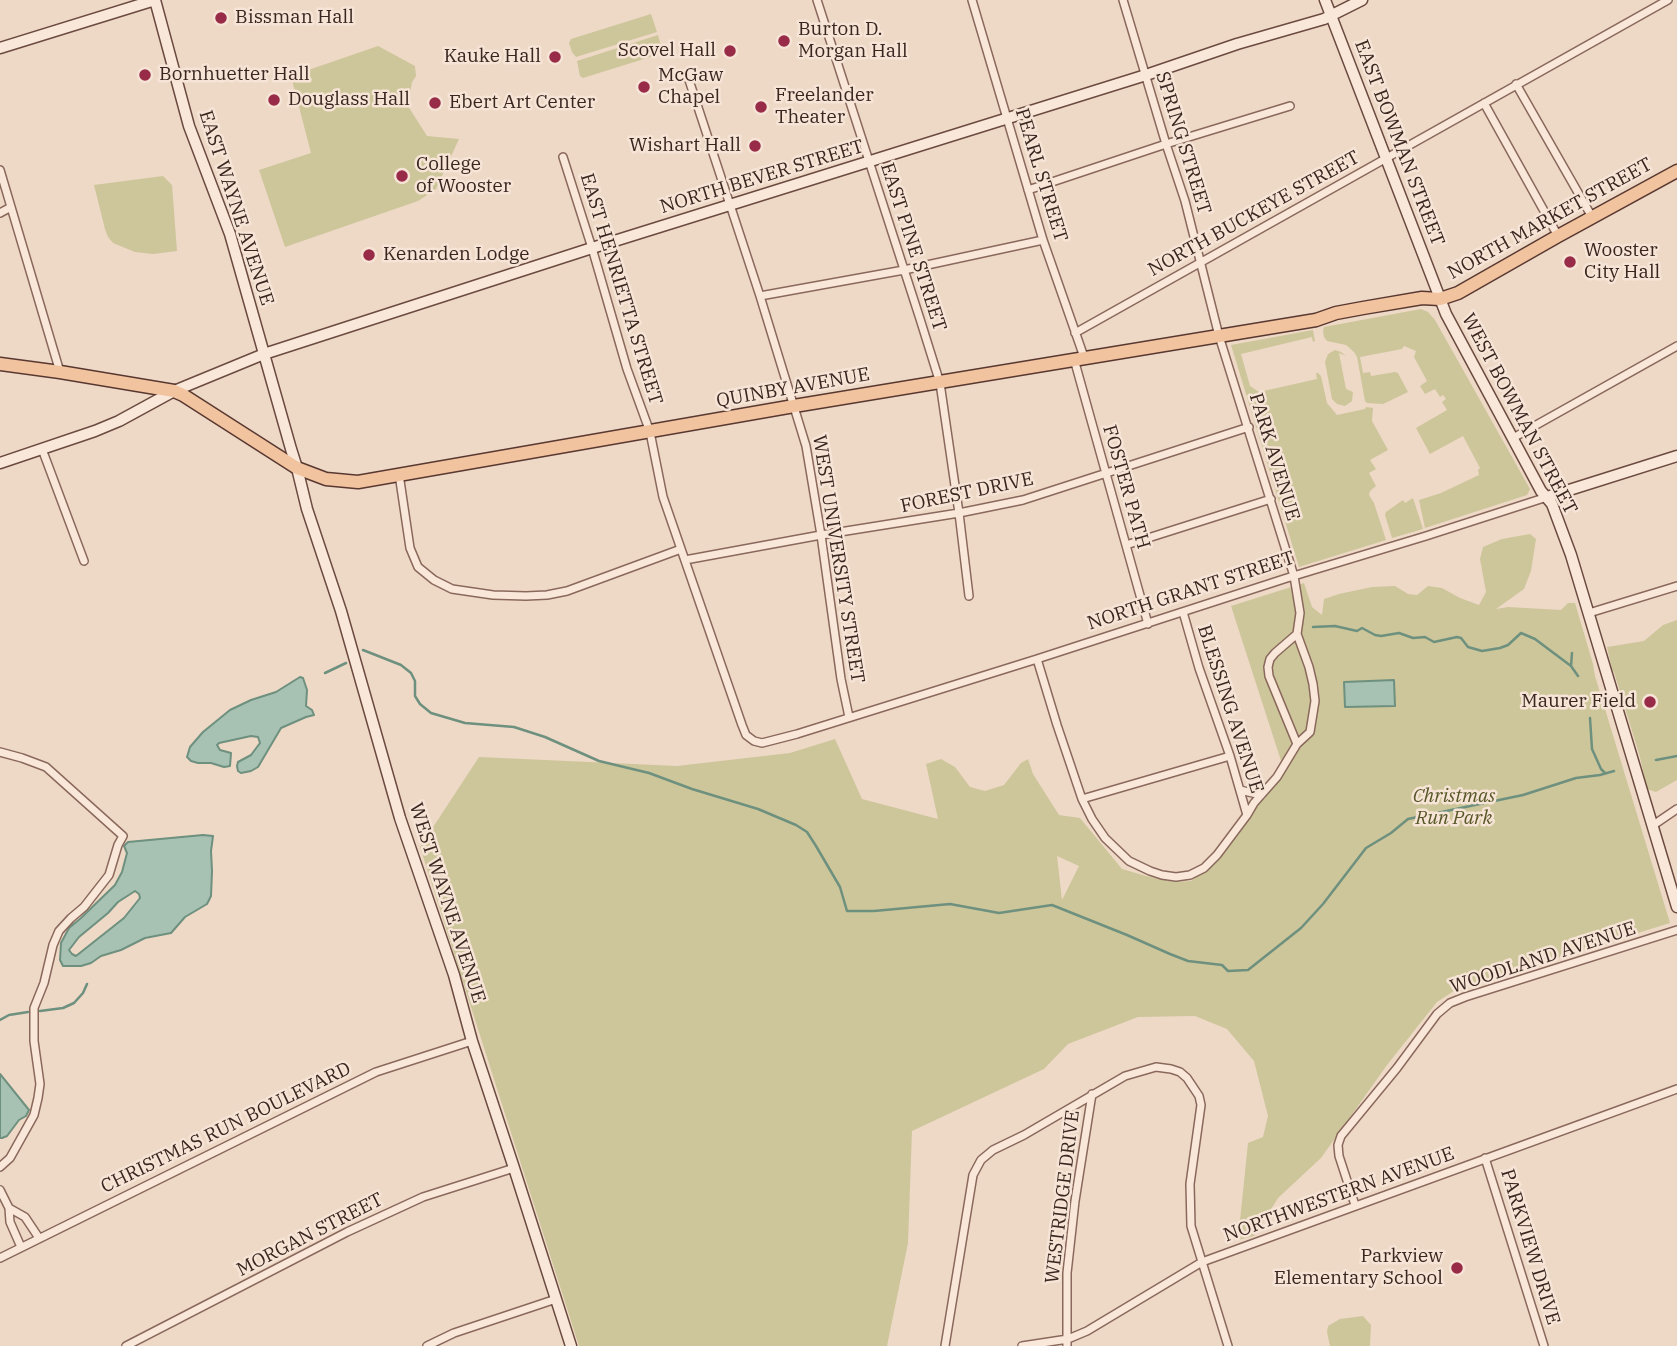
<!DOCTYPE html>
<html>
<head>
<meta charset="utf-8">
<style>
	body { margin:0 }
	canvas { display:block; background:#eed8c6 }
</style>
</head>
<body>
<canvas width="1677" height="1346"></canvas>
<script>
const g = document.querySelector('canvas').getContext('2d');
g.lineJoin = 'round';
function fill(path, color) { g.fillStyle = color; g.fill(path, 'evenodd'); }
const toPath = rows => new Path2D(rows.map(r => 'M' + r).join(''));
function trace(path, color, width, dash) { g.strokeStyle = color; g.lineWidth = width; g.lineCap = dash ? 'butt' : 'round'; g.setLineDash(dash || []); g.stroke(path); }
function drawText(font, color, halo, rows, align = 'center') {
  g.font = font + ' "IBM Plex Serif",serif'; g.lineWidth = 5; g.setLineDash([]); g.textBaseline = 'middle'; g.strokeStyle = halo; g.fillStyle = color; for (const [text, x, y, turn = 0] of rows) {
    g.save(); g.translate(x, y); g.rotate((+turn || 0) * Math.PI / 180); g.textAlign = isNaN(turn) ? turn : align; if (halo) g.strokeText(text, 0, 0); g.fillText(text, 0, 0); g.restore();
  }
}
fill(toPath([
	[651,14,657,32,576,57,572,52,569,43,571,39],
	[658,35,663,53,583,78,580,76,577,61],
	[378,46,415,66,416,76,412,82,408,106,427,136,459,139,436,189,418,201,285,247,259,170,311,153,291,76],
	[163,176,172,185,177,251,153,254,135,252,113,243,108,237,105,229,94,185],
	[1421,309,1428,312,1435,320,1530,489,1527,495,1425,528,1419,500,1441,493,1479,475,1478,470,1480,468,1463,436,1430,454,1416,428,1447,410,1442,402,1446,399,1443,395,1440,397,1435,389,1425,394,1420,386,1427,381,1414,357,1416,351,1404,346,1402,349,1360,357,1363,373,1370,372,1371,376,1395,372,1398,373,1408,392,1383,404,1367,403,1365,401,1357,357,1354,352,1346,345,1327,341,1324,337,1323,331,1324,327],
	[1313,330,1315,341,1313,342,1312,337,1241,354,1250,386,1259,392,1317,379,1316,373,1318,373,1321,376,1327,403,1337,415,1365,409,1366,407,1373,408,1372,421,1388,450,1370,460,1376,469,1369,473,1376,486,1370,491,1369,495,1374,503,1386,540,1299,567,1231,345],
	[1335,350,1341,352,1346,356,1339,353,1346,389,1353,392,1352,401,1345,406,1337,404,1332,399,1325,362,1328,354],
	[1413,498,1423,529,1392,538,1385,515,1386,512,1403,500,1405,503],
	[1530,534,1536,539,1531,571,1524,589,1496,609,1508,607,1561,610,1568,603,1575,603,1593,664,1595,676,1670,923,1457,989,1437,1002,1387,1065,1321,1158,1278,1198,1254,1236,1238,1240,1248,1143,1263,1137,1268,1116,1254,1061,1227,1029,1195,1016,1138,1017,1068,1044,1044,1069,912,1131,908,1243,887,1346,579,1346,420,847,479,757,677,766,790,753,835,739,862,799,938,819,926,764,941,759,955,767,970,787,985,791,1004,785,1021,763,1028,759,1033,774,1059,815,1080,818,1122,869,1146,876,1174,882,1191,881,1199,875,1217,855,1284,770,1231,606,1304,583,1312,607,1322,615,1324,599,1339,594,1372,587,1395,586,1408,594,1417,595,1428,586,1442,588,1460,598,1479,605,1486,592,1480,559,1483,547,1502,539],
	[1057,856,1079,866,1062,900],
	[1677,620,1677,780,1656,792,1647,789,1640,757,1614,672,1612,670,1607,647,1644,641,1663,625],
	[1363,1316,1371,1325,1370,1346,1330,1346,1327,1332,1328,1326,1340,1319]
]), '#cdc69a');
const water = toPath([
	[300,677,303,678,307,690,306,706,312,710,314,715,306,717,281,728,258,767,251,771,241,773,238,771,237,766,238,762,251,755,260,743,258,737,251,736,219,743,217,745,220,750,231,753,230,766,224,767,211,763,198,763,191,761,187,757,190,747,203,732,230,710,251,700,276,692,300,677],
	[1394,680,1395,706,1345,707,1344,682,1394,680],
	[203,835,213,836,211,851,212,871,211,896,207,904,185,917,171,933,145,938,121,950,101,956,91,963,81,966,63,966,60,960,61,943,69,928,81,918,115,885,122,872,127,853,124,846,128,842,203,835],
	[135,891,139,894,140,898,124,918,76,956,72,954,69,950,79,937,108,913,118,902,135,891],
	[0,1074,29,1110,26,1116,19,1120,7,1136,2,1138,0,1138,0,1074]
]);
fill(water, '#a7c2b3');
trace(water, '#6e907f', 2);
trace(toPath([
	[1313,627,1335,626,1357,631,1362,628,1375,635,1381,636,1399,633,1413,638,1425,637,1434,642,1457,637,1461,638,1468,647,1482,651,1500,648,1508,645,1521,633,1535,639,1571,666],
	[363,650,401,665,411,673,415,681,415,696,420,704,431,713,465,723,514,727,545,737,599,761,649,773,692,789,758,809,796,825,807,832,816,846,840,887,847,911,874,911,950,904,999,913,1052,905,1127,935,1170,954,1188,961,1222,965,1228,971,1248,970,1301,928,1323,904,1366,848,1391,833,1408,819,1523,795,1576,778,1600,775,1614,771],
	[1572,653,1571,666,1578,676],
	[325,673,346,663],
	[1590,718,1592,749,1601,769,1605,773],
	[1656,760,1677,756],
	[40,1011,63,1008,74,1003,83,993,87,984],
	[0,1020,9,1015,28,1012]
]), '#6e907f', 2.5);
const street = toPath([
	[817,0,920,319,940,383,959,513,969,596],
	[972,0,1043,240,1084,357],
	[689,80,760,296,806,446,821,535,841,679,849,717],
	[1516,84,1592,217],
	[1484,103,1558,236],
	[563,157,592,248,627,369,650,432,663,497,742,725,746,735,754,741,762,743,797,734,1037,659,1287,578,1426,536,1547,497],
	[0,170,60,372],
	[1028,190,1166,144,1290,106],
	[0,213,11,207],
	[760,296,904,270,1043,240],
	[1075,333,1668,0],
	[1074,359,1148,624],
	[1513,438,1677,346],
	[42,449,84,561],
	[399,474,410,548,418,567,434,580,452,589,493,595,526,596,547,595,567,591,681,549],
	[1126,545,1271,499],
	[685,560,821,535,959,513,1023,500,1249,427],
	[1183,612,1199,668,1230,756,1247,815],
	[1589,613,1677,586],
	[1037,659,1057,725,1082,799,1092,819,1105,838,1129,861,1150,871,1162,875,1176,877,1190,875,1204,868,1217,855,1247,815,1254,803,1277,777,1297,744,1310,732,1315,701,1313,684,1309,667,1297,634,1300,613,1294,576,1219,336,1185,201,1166,144,1123,0],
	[1297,744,1269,676,1268,667,1270,659,1275,653,1297,634],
	[0,752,22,758,46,767,123,836,118,845,109,875,84,907,71,918,59,931,53,945,44,983,34,1008,34,1041,40,1084,38,1098,34,1115,10,1158,0,1167],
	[1240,790,1261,795],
	[1082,799,1230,756],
	[1652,826,1677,809],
	[1485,1158,1544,1346],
	[0,1190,9,1208,10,1222,21,1247],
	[1355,1205,1339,1156,1338,1145,1341,1136,1397,1068,1437,1014,1450,1003,1465,997,1677,930],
	[9,1208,25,1217,39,1238],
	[0,1258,376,1072,472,1041],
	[126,1346,347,1232,423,1197,514,1168],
	[427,1346,454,1333,556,1299],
	[945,1346,973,1175,981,1160,993,1150,1024,1135,1125,1076,1156,1067,1171,1069,1180,1072,1187,1078,1199,1096,1201,1105,1190,1184,1191,1226,1228,1346],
	[1022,1346,1068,1339,1087,1331,1202,1262,1677,1089],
	[1067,1346,1067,1273,1075,1201,1092,1094]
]);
const secondary = toPath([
	[155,0,189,126,230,234,291,449,297,468,307,509,341,611,400,818,454,975,472,1041,514,1168,571,1346],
	[1325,0,1446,314,1541,491,1552,504,1571,555,1677,907],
	[0,48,155,0],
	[0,463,95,431,119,421,174,391,264,354,592,248,1146,75,1237,44,1324,19,1362,0],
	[1547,497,1677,456]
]);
const primary = toPath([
	[0,364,60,372,174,391,183,395,297,468,326,479,358,482,794,406,1316,320,1336,313,1363,308,1422,298,1440,299,1458,293,1558,236,1677,171]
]);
trace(street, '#8a695c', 10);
trace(secondary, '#6b4a3f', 13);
trace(primary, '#583830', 15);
trace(street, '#f9e8da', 7);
trace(secondary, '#f9e8da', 10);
trace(primary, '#f1c39f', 12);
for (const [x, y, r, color] of [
	[221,18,7,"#982c48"],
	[784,41,7,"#982c48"],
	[730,51,7,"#982c48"],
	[555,57,7,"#982c48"],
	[145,75,7,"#982c48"],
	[644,87,7,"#982c48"],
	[274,100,7,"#982c48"],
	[435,103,7,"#982c48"],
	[761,107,7,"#982c48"],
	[755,146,7,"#982c48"],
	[402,176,7,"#982c48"],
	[369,255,7,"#982c48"],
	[1570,262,7,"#982c48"],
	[1650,702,7,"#982c48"],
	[1457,1268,7,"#982c48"]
]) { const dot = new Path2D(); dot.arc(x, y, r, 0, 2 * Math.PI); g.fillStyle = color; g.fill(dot); trace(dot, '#f6e4d6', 2.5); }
drawText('19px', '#3a261f', '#f6e4d6', [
	["Bissman Hall",235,18],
	["Burton D.",798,30],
	["Morgan Hall",798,52],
	["Scovel Hall",716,51,"right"],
	["Kauke Hall",541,57,"right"],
	["Bornhuetter Hall",159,75],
	["McGaw",658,76],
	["Chapel",658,98],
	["Freelander",775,96],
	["Theater",775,118],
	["Douglass Hall",288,100],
	["Ebert Art Center",449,103],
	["Wishart Hall",741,146,"right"],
	["College",416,165],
	["of Wooster",416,187],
	["Wooster",1584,251],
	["City Hall",1584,273],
	["Kenarden Lodge",383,255],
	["Maurer Field",1636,702,"right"],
	["Parkview",1443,1257,"right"],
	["Elementary School",1443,1279,"right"]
], 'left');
drawText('19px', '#3a261f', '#f6e4d6', [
	["SPRING STREET",1183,143,73],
	["EAST BOWMAN STREET",1399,143,69],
	["PEARL STREET",1041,175,73],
	["NORTH BEVER STREET",762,177,-17],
	["EAST WAYNE AVENUE",236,208,72],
	["NORTH BUCKEYE STREET",1254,214,-29],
	["NORTH MARKET STREET",1550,219,-29],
	["EAST PINE STREET",913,247,72],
	["EAST HENRIETTA STREET",621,289,73],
	["QUINBY AVENUE",793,388,-10],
	["WEST BOWMAN STREET",1519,414,62],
	["PARK AVENUE",1274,457,73],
	["FOSTER PATH",1126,487,74],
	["FOREST DRIVE",967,493,-12],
	["WEST UNIVERSITY STREET",838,559,81],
	["NORTH GRANT STREET",1191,591,-18],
	["BLESSING AVENUE",1230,709,72],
	["WEST WAYNE AVENUE",447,903,72],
	["WOODLAND AVENUE",1543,958,-18],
	["CHRISTMAS RUN BOULEVARD",226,1128,-26],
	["NORTHWESTERN AVENUE",1339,1195,-20],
	["WESTRIDGE DRIVE",1063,1197,-83],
	["MORGAN STREET",310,1235,-27],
	["PARKVIEW DRIVE",1530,1247,73]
]);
drawText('italic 19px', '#565626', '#f6e4d6', [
	["Christmas",1454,797],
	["Run Park",1454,819]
]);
</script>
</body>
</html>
